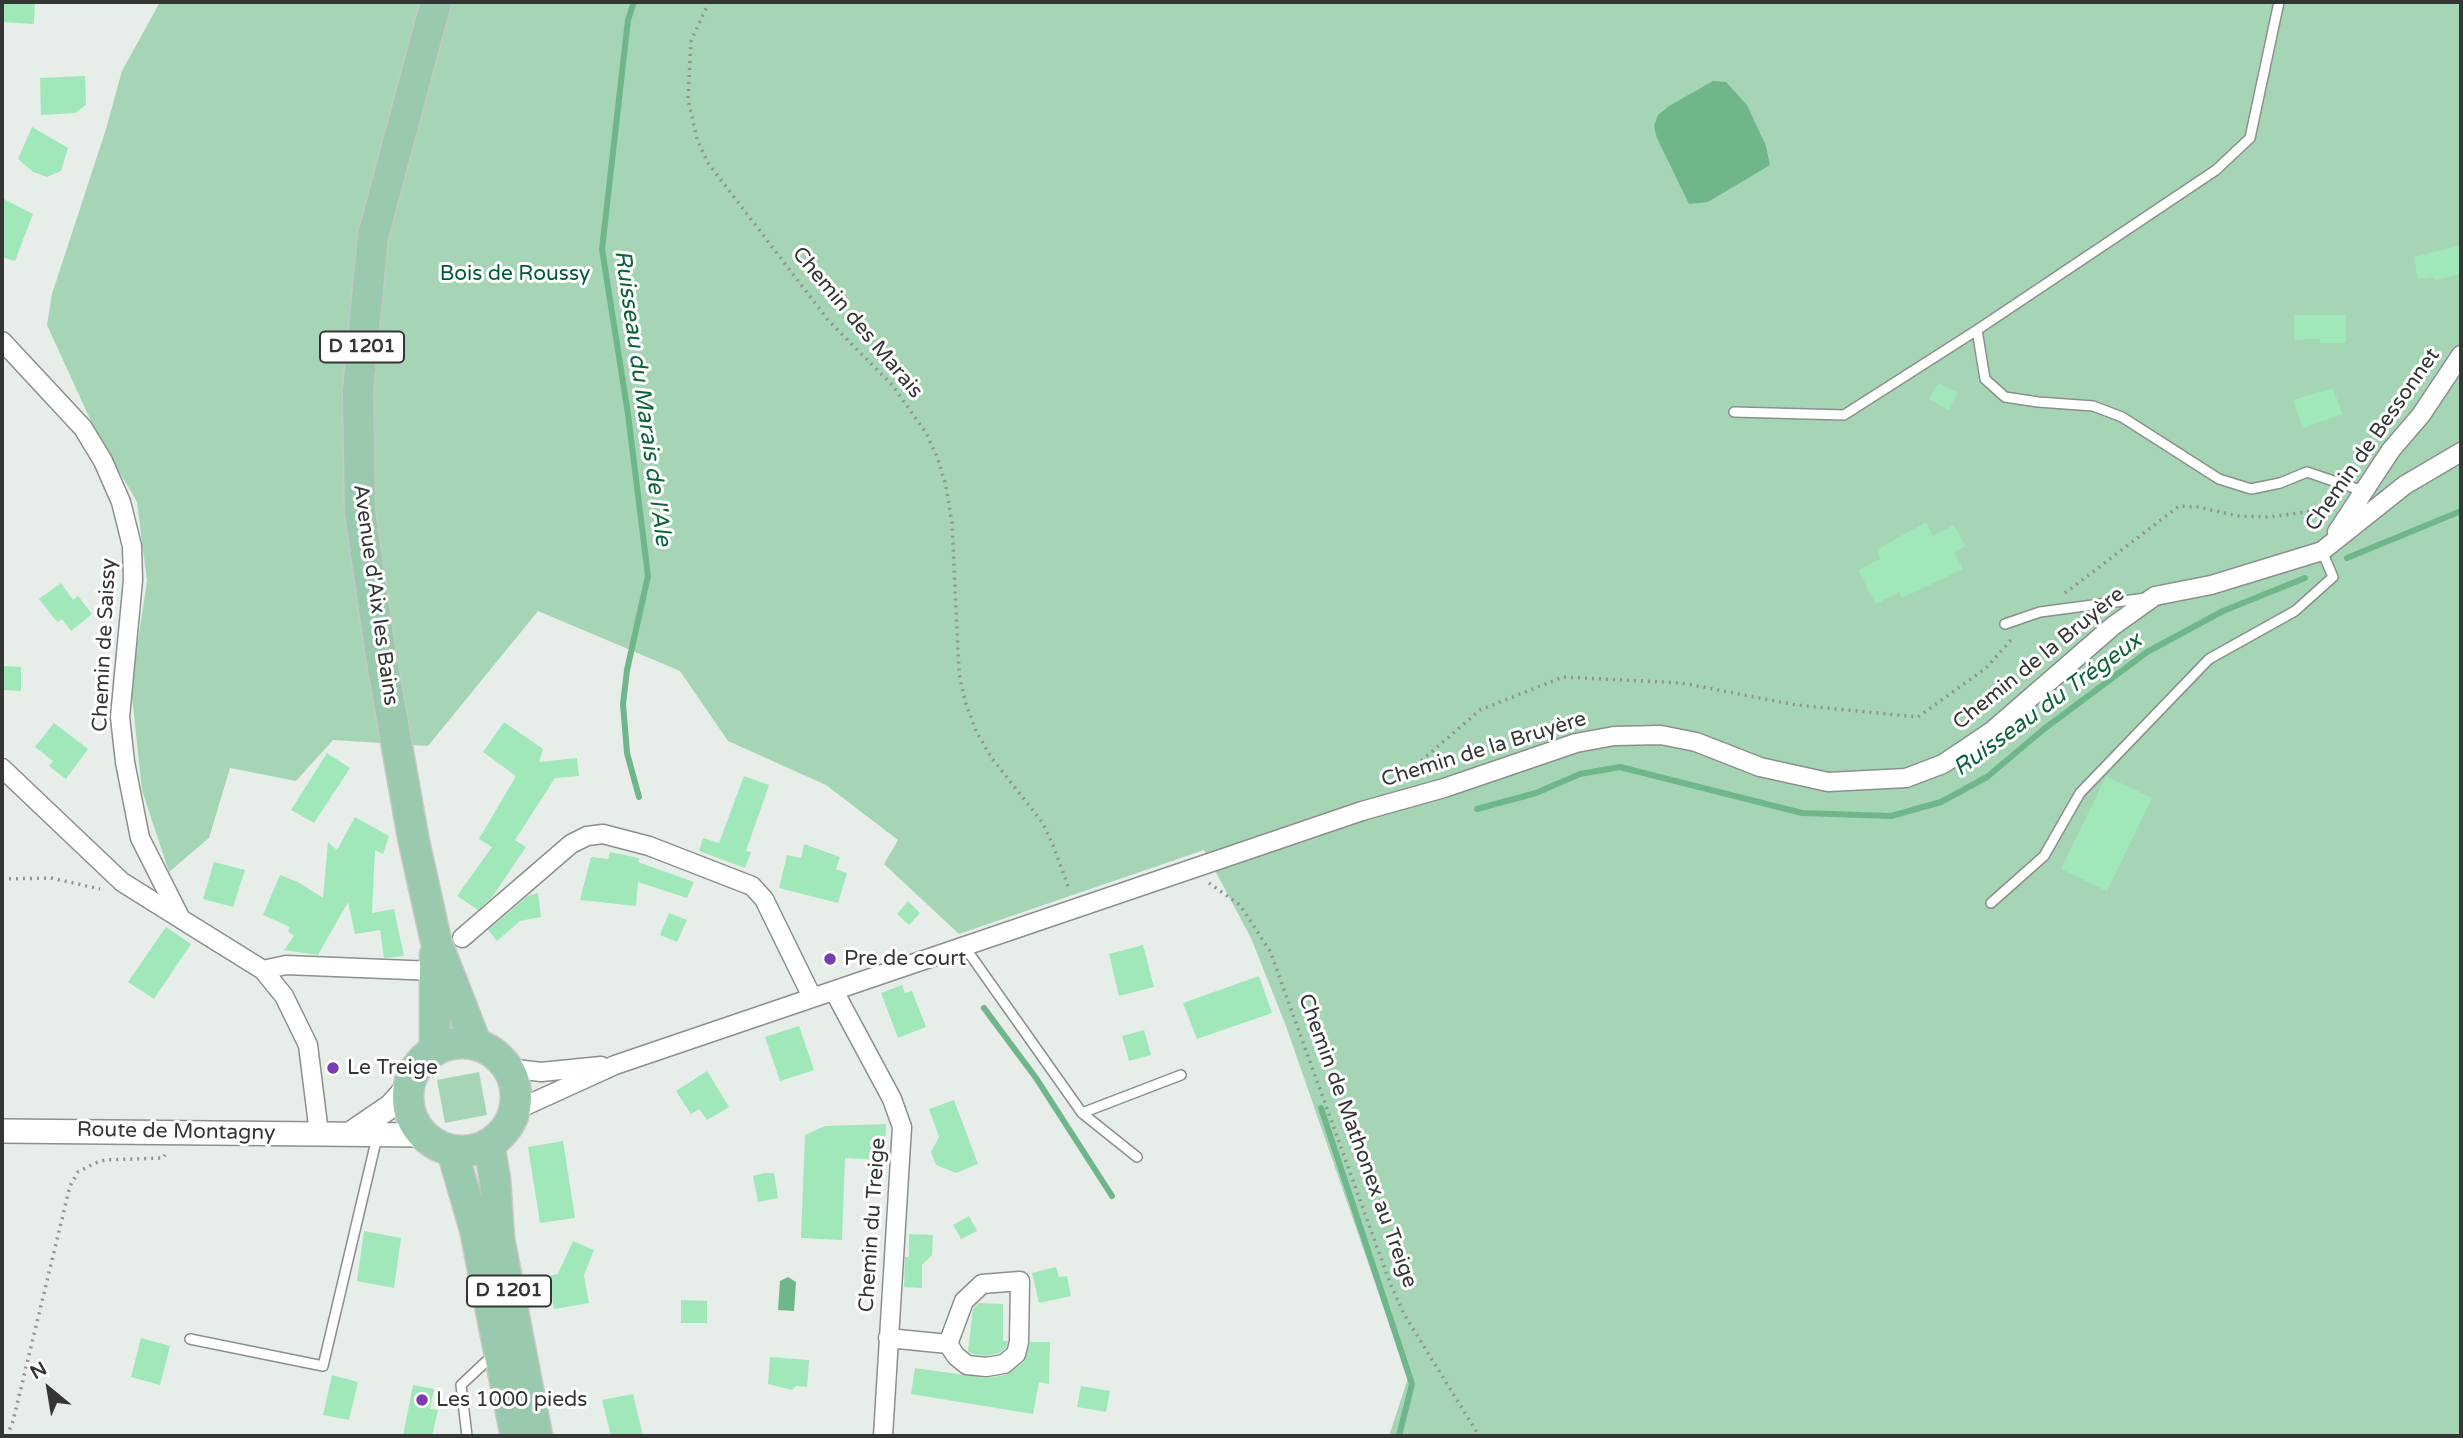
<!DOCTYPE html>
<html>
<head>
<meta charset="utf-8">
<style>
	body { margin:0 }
	#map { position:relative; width:2463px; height:1438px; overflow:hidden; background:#e7ede9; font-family:"Varela Round",sans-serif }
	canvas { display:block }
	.frame { position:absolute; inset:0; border:4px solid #343635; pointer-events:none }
	.north { position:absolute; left:14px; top:1354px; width:70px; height:70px; -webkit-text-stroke:5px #fff; paint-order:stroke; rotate:330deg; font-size:19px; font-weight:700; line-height:28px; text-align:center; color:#343635 }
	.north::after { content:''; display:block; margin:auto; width:24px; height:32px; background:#343635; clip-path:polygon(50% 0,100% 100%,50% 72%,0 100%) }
</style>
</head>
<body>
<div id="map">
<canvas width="2463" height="1438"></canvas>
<div class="frame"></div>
<div class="north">N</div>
</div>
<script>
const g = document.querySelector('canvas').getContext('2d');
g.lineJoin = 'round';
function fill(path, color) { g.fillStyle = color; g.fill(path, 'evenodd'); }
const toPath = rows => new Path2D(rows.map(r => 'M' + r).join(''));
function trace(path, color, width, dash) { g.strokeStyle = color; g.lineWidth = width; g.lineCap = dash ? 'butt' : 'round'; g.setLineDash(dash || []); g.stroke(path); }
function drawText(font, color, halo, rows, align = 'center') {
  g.font = font + ' "Varela Round",sans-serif'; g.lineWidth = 6; g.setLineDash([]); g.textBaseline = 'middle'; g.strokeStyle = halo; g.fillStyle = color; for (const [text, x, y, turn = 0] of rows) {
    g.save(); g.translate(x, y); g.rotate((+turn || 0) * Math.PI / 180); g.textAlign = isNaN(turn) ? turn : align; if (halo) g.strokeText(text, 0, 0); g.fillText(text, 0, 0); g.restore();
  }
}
fill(toPath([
	[160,2,2461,2,2461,1436,1389,1436,1408,1378,1286,1026,1251,938,1204,850,959,934,884,864,898,840,826,785,728,741,680,671,538,611,428,746,333,740,296,781,230,768,209,838,169,872,142,790,131,687,147,581,137,502,96,432,47,325,52,294,106,129,122,71],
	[479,1072,487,1115,445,1123,437,1080]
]), '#a6d5b6');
fill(toPath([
	[1713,81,1726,82,1747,105,1766,146,1770,165,1708,202,1689,204,1657,138,1654,126,1658,115,1669,106],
	[788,1277,796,1282,794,1311,778,1310,780,1281]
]), '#6fb68b');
trace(toPath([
	[634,2,628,20,602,249,628,414,648,576,627,670,623,704,627,753,639,797],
	[2347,558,2461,511],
	[1477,809,1536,793,1580,774,1620,767,1802,813,1891,816,1941,802,1987,777,2044,729,2147,652,2223,611,2305,578],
	[984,1008,1036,1078,1112,1196],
	[1321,1108,1412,1384,1399,1436]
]), '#6fb68b', 6);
fill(toPath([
	[2,2,35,2,34,24,2,22],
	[85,76,86,105,75,113,41,115,40,78],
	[32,127,68,148,61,171,47,177,33,172,18,159],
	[2,198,33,214,15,261,2,257],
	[2458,246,2461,274,2435,280,2433,277,2418,279,2414,257],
	[2294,315,2346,315,2346,343,2320,343,2320,339,2294,340],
	[1938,383,1958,393,1949,410,1929,399],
	[2333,388,2342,414,2303,428,2293,400],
	[1926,522,1933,536,1954,525,1965,546,1954,552,1963,569,1902,598,1899,592,1876,604,1858,570,1881,559,1876,550],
	[61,583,73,600,78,596,92,614,71,631,62,619,58,622,53,617,39,599],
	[2,666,21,667,21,691,2,690],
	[504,722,543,749,539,762,577,758,579,776,555,778,515,840,526,847,492,897,478,910,457,896,492,847,479,839,516,776,483,752],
	[54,723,88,749,66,779,49,766,53,761,35,747],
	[327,753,350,768,314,823,291,810],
	[744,776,769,785,746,851,751,852,745,868,699,851,703,838,719,843],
	[2106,776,2152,798,2107,891,2061,869],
	[355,817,389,836,383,854,375,850,372,913,394,909,404,956,384,958,380,930,355,934,348,902,318,955,284,950,294,936,288,931,290,927,263,915,280,875,298,882,323,898,328,842,337,850],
	[804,844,840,857,836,869,847,873,838,903,779,888,787,855,801,858],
	[610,852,639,858,638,862,694,882,687,898,638,882,636,906,580,900,591,857,608,859],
	[214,862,245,870,233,907,203,899],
	[538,893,541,917,520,921,497,941,488,930,528,896],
	[908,901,920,913,909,925,897,914],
	[669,913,687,920,677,942,660,935],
	[166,927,191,944,154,999,128,982],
	[1143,945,1154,987,1119,996,1109,954],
	[1259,976,1272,1013,1197,1039,1183,1003],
	[902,985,905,993,912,991,926,1027,898,1038,881,993],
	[799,1026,814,1070,780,1081,765,1037],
	[1144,1030,1151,1055,1129,1061,1122,1036],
	[707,1071,729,1107,707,1120,699,1109,691,1114,676,1091],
	[954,1100,978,1164,956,1173,936,1165,931,1152,939,1137,929,1109],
	[886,1124,885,1160,845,1158,842,1240,801,1238,805,1135,825,1126],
	[563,1141,575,1218,540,1223,528,1147],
	[764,1173,774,1173,778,1198,758,1202,753,1176],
	[969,1216,977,1231,961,1239,953,1225],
	[364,1231,401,1238,394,1288,357,1281],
	[909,1234,933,1235,932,1255,922,1265,922,1288,904,1287,905,1257,909,1257],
	[573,1241,594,1250,584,1275,589,1303,554,1309,549,1276,558,1274],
	[1056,1267,1059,1277,1067,1276,1071,1296,1039,1303,1032,1273],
	[681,1300,707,1301,707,1323,681,1323],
	[978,1303,1003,1304,1003,1341,1008,1341,1006,1348,999,1353,986,1356,972,1354,968,1351,973,1309],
	[141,1338,170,1346,160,1385,131,1377],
	[1030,1342,1050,1342,1049,1384,1039,1382,1033,1414,911,1394,915,1368,985,1378,1006,1375,1024,1362],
	[770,1357,809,1360,807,1387,796,1386,792,1390,768,1384],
	[332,1375,358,1382,349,1420,323,1415],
	[413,1385,434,1389,430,1409,438,1410,432,1436,403,1436],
	[1081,1386,1110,1391,1106,1412,1077,1407],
	[633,1394,643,1436,611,1436,602,1400]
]), '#a0e8ba');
const service = toPath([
	[1977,330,1985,379,2005,397,2038,402,2093,406,2122,417,2219,479,2251,489,2280,483,2307,472,2363,491],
	[1734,412,1844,415,1977,330,2216,170,2250,138,2279,2],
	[2005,624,2040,612,2146,598],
	[1991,903,2044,856,2080,793,2209,659,2295,611,2333,577,2322,551],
	[964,946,1082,1113,1181,1075],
	[1082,1113,1137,1157],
	[190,1339,323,1366,377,1137],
	[467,1436,461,1385,493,1355]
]);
const minor = toPath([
	[2,341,83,428,103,461,121,502,132,546,133,580,120,717,125,762,140,838,181,919,263,970,284,996,308,1045,319,1133],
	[2337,532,2391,450,2421,415,2461,355],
	[2,768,122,882,178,917],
	[462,938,571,844,587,836,603,834,649,846,752,886,764,899,812,997],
	[263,970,286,965,434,971],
	[834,991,892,1099,902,1127,883,1436],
	[508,1068,541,1072,601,1066],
	[514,1111,615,1065,1362,811,1444,788,1576,743,1614,736,1661,735,1696,742,1760,767,1828,782,1906,778,1943,764,1992,731,2113,626,2155,596,2211,585,2322,551,2405,485,2461,452],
	[888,1338,948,1344,956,1356,967,1365,986,1367,1004,1364,1016,1354,1019,1342,1020,1281,982,1284,964,1301,948,1344]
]);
const tertiary = toPath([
	[2,1131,423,1135],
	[350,1134,391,1106,408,1087]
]);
const primary = toPath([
	[436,2,373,236,358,391,360,512,381,656,413,837,436,941,476,1044],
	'408 1097a54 54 0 1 1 108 0a54 54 0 1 1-108 0Z',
	[435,1050,435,955],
	[489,1144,495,1180,499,1239,537,1436],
	[452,1150,475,1229,516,1436]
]);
trace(service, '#8b908c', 12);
trace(minor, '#8b908c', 21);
trace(tertiary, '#8b908c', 26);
trace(primary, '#c6c7c6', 33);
trace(toPath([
	[709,2,691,41,688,99,697,139,708,163,828,320,893,386,926,433,938,459,946,486,952,523,959,673,965,701,976,731,991,757,1042,822,1053,845,1069,889],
	[2065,593,2179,506,2198,507,2238,516,2269,517,2328,509],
	[1400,779,1480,710,1563,677,1682,683,1796,705,1918,717,1986,668,2012,639],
	[2,879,51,878,100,889],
	[1209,883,1240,905,1270,951,1390,1283,1404,1314,1479,1436],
	[7,1436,13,1421,70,1186,78,1172,95,1163,105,1160,163,1158,165,1155]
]), '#919592', 3.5, [2, 5]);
trace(service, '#fff', 9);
trace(minor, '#fff', 18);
trace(tertiary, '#fff', 23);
trace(primary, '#9acaae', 30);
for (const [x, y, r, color] of [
	[830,959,7,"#7c3cb1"],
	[333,1068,7,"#7c3cb1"],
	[422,1400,7,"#7c3cb1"]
]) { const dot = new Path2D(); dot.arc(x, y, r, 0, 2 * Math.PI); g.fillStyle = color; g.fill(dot); trace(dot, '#fff', 2.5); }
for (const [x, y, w] of [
	[362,347,84],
	[509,1291,84]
]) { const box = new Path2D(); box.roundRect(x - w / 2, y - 15.5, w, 31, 5); g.fillStyle = '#fff'; g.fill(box); trace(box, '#343635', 2); }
drawText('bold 19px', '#343635', null, [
	["D 1201",362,347],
	["D 1201",509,1291]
]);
drawText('21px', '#005c34', '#fff', [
	["Bois de Roussy",515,274]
]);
drawText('21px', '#343635', '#fff', [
	["Chemin des Marais",857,323,50],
	["Chemin de Bessonnet",2373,440,-55],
	["Avenue d'Aix les Bains",375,595,82],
	["Chemin de Saissy",105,645,-87],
	["Chemin de la Bruyère",2039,659,-39],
	["Chemin de la Bruyère",1484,750,-17],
	["Route de Montagny",176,1132,1],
	["Chemin de Mathonex au Treige",1357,1141,70],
	["Chemin du Treige",873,1225,-86]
]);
drawText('21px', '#343635', '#fff', [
	["Pre de court",844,959],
	["Le Treige",347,1068],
	["Les 1000 pieds",436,1400]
], 'left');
drawText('italic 23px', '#0d623a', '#fff', [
	["Ruisseau du Marais de l'Ale",642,398,82],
	["Ruisseau du Trégeux",2048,705,-36]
]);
</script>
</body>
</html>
